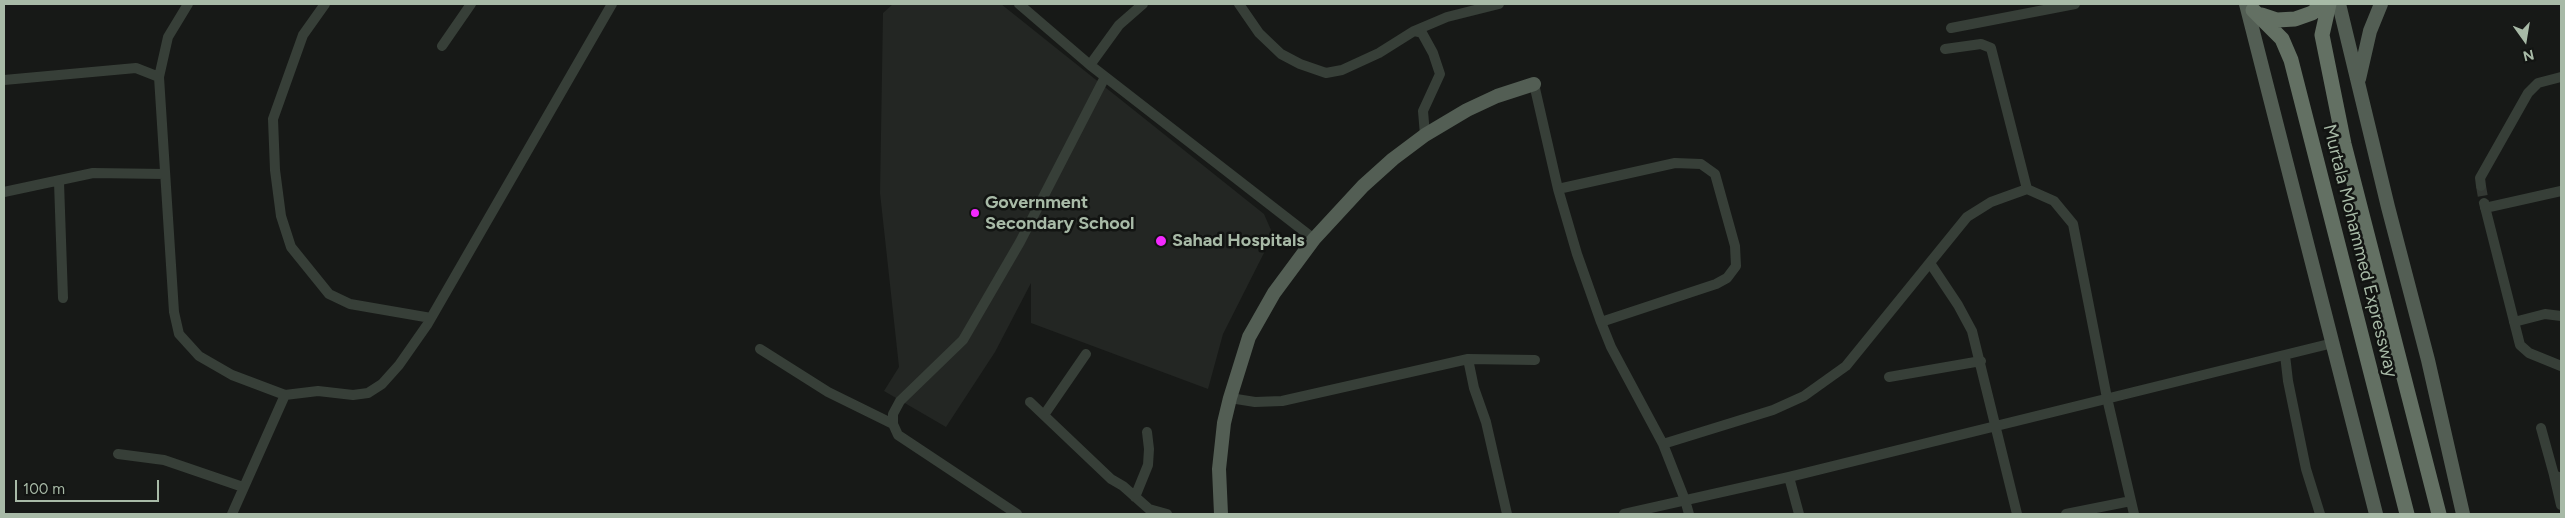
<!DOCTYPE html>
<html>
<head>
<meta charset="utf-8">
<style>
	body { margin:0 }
	#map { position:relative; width:2565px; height:518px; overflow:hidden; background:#171917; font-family:Figtree,sans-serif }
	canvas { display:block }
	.frame { position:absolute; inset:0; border:5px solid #a8baa7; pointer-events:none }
	.north { position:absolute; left:2500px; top:15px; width:50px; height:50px; -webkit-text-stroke:4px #121412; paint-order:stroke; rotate:167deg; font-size:14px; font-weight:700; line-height:20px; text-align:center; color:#a8baa7 }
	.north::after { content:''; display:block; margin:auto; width:18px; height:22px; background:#a8baa7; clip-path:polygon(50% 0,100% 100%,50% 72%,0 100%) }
	.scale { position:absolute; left:15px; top:480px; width:144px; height:22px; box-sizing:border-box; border:2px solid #a8baa7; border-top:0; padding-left:6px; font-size:15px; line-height:18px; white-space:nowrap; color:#a8baa7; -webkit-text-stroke:4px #121412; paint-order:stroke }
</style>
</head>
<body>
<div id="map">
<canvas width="2565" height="518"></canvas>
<div class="frame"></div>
<div class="north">N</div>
<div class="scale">100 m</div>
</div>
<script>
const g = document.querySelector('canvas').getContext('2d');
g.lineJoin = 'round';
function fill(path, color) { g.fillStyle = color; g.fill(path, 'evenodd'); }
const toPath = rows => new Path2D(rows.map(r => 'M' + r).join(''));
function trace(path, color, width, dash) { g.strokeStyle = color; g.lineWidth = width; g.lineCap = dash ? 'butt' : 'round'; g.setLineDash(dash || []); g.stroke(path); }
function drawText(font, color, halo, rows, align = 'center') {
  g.font = font + ' Figtree,sans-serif'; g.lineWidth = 5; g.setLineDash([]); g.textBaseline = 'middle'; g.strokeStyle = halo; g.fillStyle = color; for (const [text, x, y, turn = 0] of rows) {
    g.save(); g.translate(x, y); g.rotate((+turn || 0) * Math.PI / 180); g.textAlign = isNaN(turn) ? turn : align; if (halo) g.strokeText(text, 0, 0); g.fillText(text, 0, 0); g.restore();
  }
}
fill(toPath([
	[893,4,1001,4,1264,214,1271,230,1267,247,1223,334,1208,389,1031,323,1031,283,995,352,946,427,884,391,899,367,880,193,883,13]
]), '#232623');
trace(toPath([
	[2481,186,2484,203]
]), '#343934', 10, [10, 5]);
trace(toPath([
	[188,4,168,37,159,77,174,312,179,334,199,356,232,375,285,395,232,514],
	[325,4,303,35,273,119,275,170,281,216,291,247,329,294,350,304,431,318],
	[1019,4,1090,65,1314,239],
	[1239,4,1259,33,1281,54,1300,64,1326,73,1342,70,1379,53,1414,31,1422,33,1433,53,1440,74,1423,111,1425,135],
	[1951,28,2075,4],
	[1414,31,1447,17,1499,4],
	[442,46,471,4],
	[1945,49,1981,44,1991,48,2027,189],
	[1090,65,1119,25,1143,4],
	[4,80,136,68,159,77],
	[1534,84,1558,189,1577,254,1601,322,1611,347,1663,444,1685,500,1689,514],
	[59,182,63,298],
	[2481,186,2480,178,2528,93,2538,83,2561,77],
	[1558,189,1675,163,1701,164,1715,174,1735,246,1736,266,1727,278,1716,284,1601,322],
	[4,192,93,173,165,174],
	[2484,203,2520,345,2529,353,2561,366],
	[2485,208,2561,191],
	[1930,263,1958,305,1972,331,2017,514],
	[2514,322,2545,314,2561,316],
	[760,349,828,392,893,424],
	[2285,355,2288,381,2306,469,2320,514],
	[1468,359,1474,388,1486,422,1507,514],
	[1889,377,1981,361],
	[285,395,318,391,353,395,368,393,382,384,399,365,427,325,612,4],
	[1230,398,1255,402,1282,401,1468,359,1535,360],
	[1030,402,1111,479,1123,486,1149,509,1167,514],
	[1044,415,1086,354],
	[2541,428,2554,475],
	[1663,444,1773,410,1804,396,1846,366,1967,217,1991,202,2027,189,2054,201,2073,224,2107,398,2134,514],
	[118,454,164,460,243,487],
	[1789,477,1799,514],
	[2561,478,2554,475,2561,505],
	[1135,497,1148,465,1149,449,1147,432],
	[1017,514,898,435,893,424,893,414,900,401,963,340,1020,242,1105,77],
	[1624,514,1789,477,2333,343],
	[2066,514,2131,501]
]), '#373f38', 10);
trace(toPath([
	[2246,4,2376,514],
	[2339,4,2388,207,2428,360,2463,514],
	[2359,79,2370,31,2381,4],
	[1221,514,1219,469,1224,423,1230,398,1249,337,1274,293,1314,239,1363,186,1393,159,1425,135,1467,110,1497,96,1534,84]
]), '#535e54', 14);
trace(toPath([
	[2329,4,2322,35,2344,144,2439,514],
	[2253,10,2282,39,2291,60,2407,514],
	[2262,15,2277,20,2295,19,2312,13,2324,4]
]), '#637063', 15);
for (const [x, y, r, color] of [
	[975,213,5,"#f429ff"],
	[1161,241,6,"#f429ff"]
]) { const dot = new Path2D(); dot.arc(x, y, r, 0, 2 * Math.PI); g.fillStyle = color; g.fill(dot); trace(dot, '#121412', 2); }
drawText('bold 18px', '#a8baa7', '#121412', [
	["Government",985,203],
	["Secondary School",985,224],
	["Sahad Hospitals",1172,241]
], 'left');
drawText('18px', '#a8baa7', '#121412', [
	["Murtala Mohammed Expressway",2360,251,76]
]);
</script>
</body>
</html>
